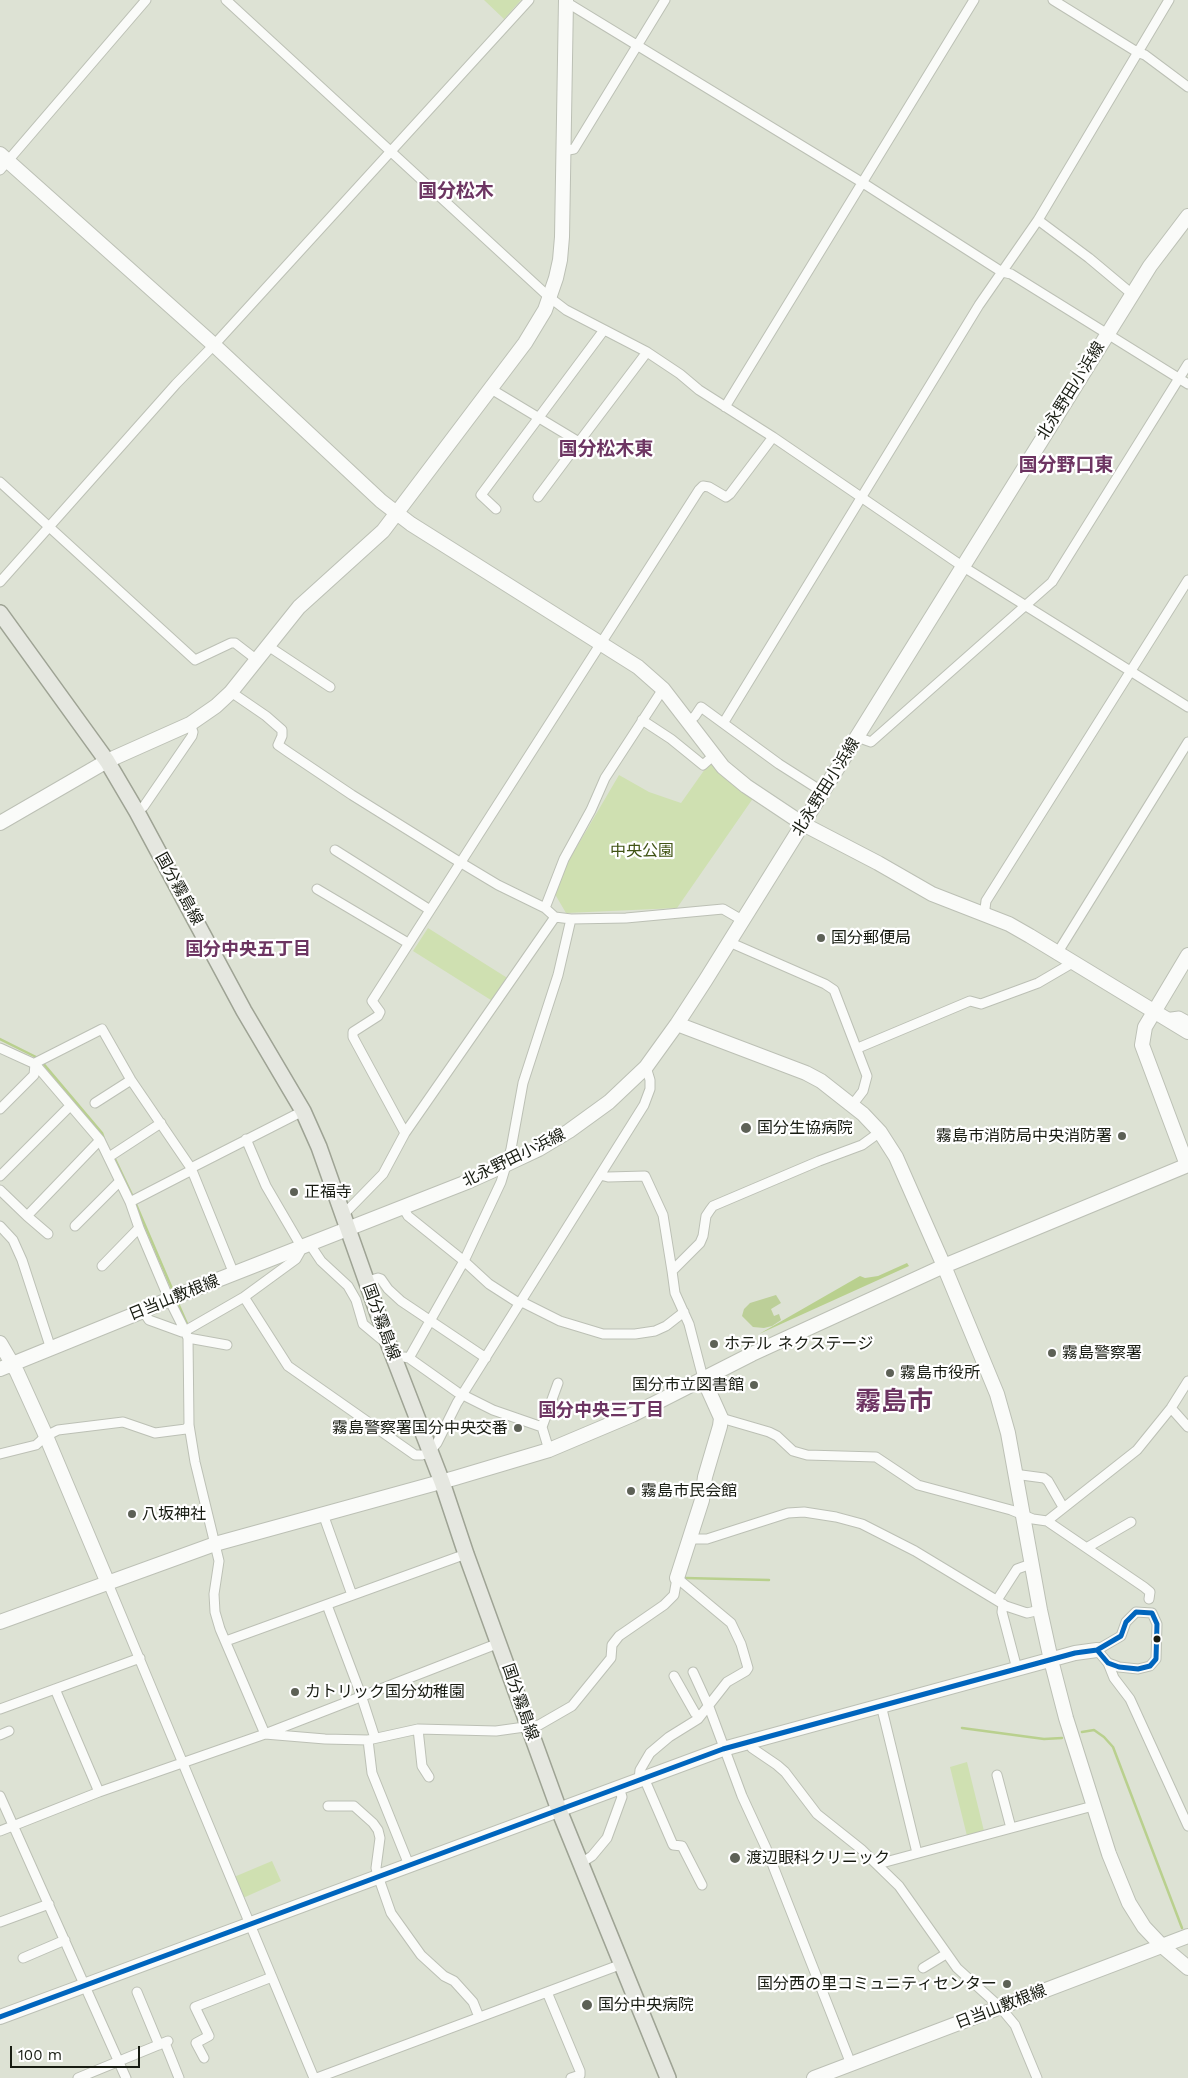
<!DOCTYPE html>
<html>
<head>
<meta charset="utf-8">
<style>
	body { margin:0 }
	#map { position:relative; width:1188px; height:2078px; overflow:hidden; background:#dde2d4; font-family:"Work Sans",sans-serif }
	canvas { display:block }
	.scale { position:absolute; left:10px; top:2046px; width:130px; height:22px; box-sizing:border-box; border:2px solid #181c12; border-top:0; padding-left:6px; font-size:15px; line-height:18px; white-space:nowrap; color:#181c12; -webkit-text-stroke:4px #fff; paint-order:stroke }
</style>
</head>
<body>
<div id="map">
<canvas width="1188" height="2078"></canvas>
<div class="scale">100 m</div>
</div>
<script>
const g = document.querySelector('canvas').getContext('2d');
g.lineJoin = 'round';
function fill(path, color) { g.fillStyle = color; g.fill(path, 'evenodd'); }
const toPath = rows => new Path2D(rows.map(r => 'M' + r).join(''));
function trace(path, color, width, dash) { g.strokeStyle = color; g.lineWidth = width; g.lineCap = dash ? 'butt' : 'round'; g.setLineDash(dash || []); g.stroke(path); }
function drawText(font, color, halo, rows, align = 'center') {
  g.font = font + ' "Work Sans","Noto Sans JP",sans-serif'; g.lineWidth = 4.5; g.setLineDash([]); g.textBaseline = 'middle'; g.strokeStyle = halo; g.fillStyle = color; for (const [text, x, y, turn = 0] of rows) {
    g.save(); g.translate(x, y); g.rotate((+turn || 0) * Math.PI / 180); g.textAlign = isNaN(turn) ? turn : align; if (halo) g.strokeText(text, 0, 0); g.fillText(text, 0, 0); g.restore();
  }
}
fill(toPath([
	[484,0,521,0,504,19],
	[710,762,756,794,677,908,566,913,552,889,619,775,649,792,681,803],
	[428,928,509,979,494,1002,413,951],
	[967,1762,984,1831,967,1836,950,1767],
	[272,1861,281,1881,243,1898,234,1877]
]), '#cfe0b1');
fill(toPath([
	[776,1295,781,1303,771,1309,774,1316,779,1314,781,1320,772,1326,764,1328,753,1327,742,1316,744,1309,750,1303]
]), '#bccf98');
fill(toPath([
	[907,1263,909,1266,759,1334,860,1276,865,1278,878,1276]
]), '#b9d08e');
trace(toPath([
	[0,1039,38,1058],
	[42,1062,102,1133,104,1139],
	[114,1157,133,1197],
	[135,1202,173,1291],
	[177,1301,188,1326],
	[685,1578,769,1580],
	[962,1728,1044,1739,1062,1738],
	[1082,1732,1094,1730,1104,1737,1113,1747,1182,1928]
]), '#b9d08e', 2.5);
const street = toPath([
	[226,0,549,297,566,310,647,352,680,374,699,390,773,437,962,566,1188,707],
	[1053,0,1137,52,1145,55,1188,87],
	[566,2,863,183,1002,272,1011,274,1188,384],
	[563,151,574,149,665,0],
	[0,170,146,0],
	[1038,220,1089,258,1132,294],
	[491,389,579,442,647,352],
	[725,407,974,0],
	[0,482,195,660,231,643,235,643,257,660],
	[538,497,579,442],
	[496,509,481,495,604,330],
	[0,582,176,384,214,345,529,0],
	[268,646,330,687],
	[231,692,266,716,282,730,282,736,278,745,288,752,352,795,453,858,498,885,545,908,555,917,571,919,626,918,723,909,742,920],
	[642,720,671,739,703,765,714,755],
	[689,721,695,716,701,707,779,764,823,792],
	[724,722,979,305,1038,220,1169,0],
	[857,737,871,742,1052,582,1188,364],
	[137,812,144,806,192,736,193,732,190,724],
	[335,850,430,910],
	[317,889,408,943],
	[545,908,564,859,591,810,605,778,663,689],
	[984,916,986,901,1188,580],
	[729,942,825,984,834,990,867,1076,863,1091,853,1104],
	[1058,952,1188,742],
	[1164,1018,1179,1016,1188,1021],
	[0,1048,35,1064,100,1140,130,1202,139,1228,169,1299,185,1331,182,1332,149,1320,143,1311],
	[858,1048,970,1001,981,1004,1038,983,1074,962],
	[95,1103,131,1080],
	[0,1109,34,1075,35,1064,37,1062,102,1029,131,1080,191,1168,234,1274],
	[405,1133,353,1037,353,1032,378,1016,380,1012,372,1001,699,490,703,486,709,487,726,497,730,494,773,437],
	[246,1139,266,1186,301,1246,300,1252,296,1259,244,1297,185,1331,188,1338,189,1425,195,1462,219,1561,214,1594,215,1612,220,1629,265,1734,325,1739,368,1740,418,1729,496,1731,539,1725,572,1706,611,1658,612,1645,619,1636,664,1605,674,1595,677,1578],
	[109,1157,161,1123],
	[191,1168,303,1111],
	[600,1175,608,1177,645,1176,663,1215,672,1271],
	[0,1176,70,1106],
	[0,1190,27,1216,100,1140],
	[130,1202,192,1170],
	[402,1206,408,1216,464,1261,489,1284,517,1302,524,1303,560,1321,603,1334,635,1334,655,1331,666,1326,684,1312],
	[343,1215,383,1174,405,1133,555,917],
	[27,1216,48,1234],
	[0,1226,13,1240,22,1260,51,1349],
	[75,1226,119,1182],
	[309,1243,321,1261,348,1286,356,1300,363,1324,387,1344],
	[102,1266,139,1228],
	[367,1281,378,1278,381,1279,388,1289,401,1301,486,1358],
	[244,1297,288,1366,415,1455,422,1455,429,1453,437,1443,457,1403,644,1105,650,1089,650,1080,646,1067],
	[188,1338,227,1345],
	[404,1357,409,1358,457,1392,493,1410,542,1427,549,1450],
	[409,1358,464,1261,501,1182,511,1149,523,1083,558,975,571,919],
	[703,1378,689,1324,675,1293,672,1271,700,1243,703,1236,706,1216,710,1210,713,1206,819,1161,862,1145,880,1132],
	[1171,1408,1188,1427],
	[721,1418,769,1432,777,1436,793,1451,807,1455,876,1457,918,1485,1011,1510,1033,1519,1047,1521,1144,1587,1150,1592,1149,1599],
	[542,1427,558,1383],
	[0,1454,36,1445,46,1436,58,1430,123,1422,155,1433,186,1429,189,1425],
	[1014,1474,1044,1478,1048,1481,1063,1507],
	[323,1514,352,1595],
	[1047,1521,1137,1450,1171,1408,1188,1381],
	[691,1539,707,1539,788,1513,804,1512,836,1517,862,1524,915,1551,1006,1606,1027,1613,1040,1610],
	[1088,1547,1131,1522],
	[107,1581,314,2078],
	[997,1600,1017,1569,1031,1564],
	[1003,1604,1002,1612,1017,1669],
	[327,1605,361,1695,375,1738],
	[1136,1612,1152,1613,1157,1624,1156,1659,1150,1666,1138,1669,1119,1667,1108,1663,1097,1650,1121,1636,1126,1622,1136,1612],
	[226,1641,466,1554],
	[1108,1663,1114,1678,1130,1699,1188,1826],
	[693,1672,709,1707,742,1796,766,1848,851,2064],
	[674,1676,695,1713,700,1716],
	[55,1689,99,1792],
	[881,1705,917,1853],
	[0,1709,140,1658],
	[418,1729,422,1766,429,1777],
	[0,1735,9,1731],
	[368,1740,372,1773,409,1865],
	[748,1741,752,1748,777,1765,785,1772,817,1814,861,1849,899,1886,957,1968,1000,2007,1015,2025,1037,2078],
	[997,1775,1011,1828],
	[644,1778,673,1845,682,1846,702,1885],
	[639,1780,640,1770,650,1753,669,1737,698,1719,727,1682,746,1671,748,1668,741,1644,731,1623,677,1578],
	[0,1796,126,2078],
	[328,1806,354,1806,373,1823,378,1830,380,1838,376,1868,378,1876,391,1913,421,1955,444,1976,454,1981,473,2002,479,2017],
	[0,1831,99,1792,265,1734,499,1643],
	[581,1863,592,1856,607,1838,622,1797,619,1788],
	[878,1864,1093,1806],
	[0,1922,49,1904],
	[23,1958,65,1940],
	[923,1968,946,1954],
	[137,1992,159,2045],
	[547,1992,580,2071,580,2075,571,2078],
	[165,2043,179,2078],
	[204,2058,196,2043,209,2036,195,2007,272,1977],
	[78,2078,168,2041],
	[317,2078,622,1964]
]);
const secondary = toPath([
	[0,154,214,345,381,501,411,524,638,667,663,689,723,767,746,786,803,824,878,863,932,894,1009,924,1030,936,1188,1032],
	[0,823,107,761,190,724,216,706,231,692,299,607,383,531,525,343,545,310,556,278,560,260,562,237,566,0],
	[677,1024,806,1073,821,1081,863,1114,880,1132,896,1157,944,1266,997,1394,1008,1433,1040,1610,1051,1660,1066,1718,1109,1854,1129,1903,1144,1927,1162,1946,1188,1968],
	[1187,1165,1142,1045,1145,1027,1188,955],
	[0,1343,17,1372,46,1436,107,1581],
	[0,1369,143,1311,169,1299,467,1182,507,1164,539,1149,569,1131,609,1102,646,1067,677,1024,705,981,1150,266,1188,216],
	[677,1578,702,1500,705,1477,720,1426,721,1418,703,1378],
	[0,1622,215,1544,455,1478,549,1450,632,1415,752,1354,944,1266,1188,1165],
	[0,2017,723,1749,1075,1653,1097,1650],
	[814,2078,1188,1936]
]);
const primary = toPath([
	[0,613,107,761,137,812,244,1011,303,1111,319,1147,389,1345,442,1482,466,1554,559,1810,668,2078]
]);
trace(street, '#bcc0b5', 11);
trace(secondary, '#bcc0b5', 16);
trace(primary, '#9ea394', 18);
trace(street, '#fafbf9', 9);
trace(secondary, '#fafbf9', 14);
trace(primary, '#e5e7e0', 15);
trace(toPath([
	[0,2017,723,1749,1075,1653,1097,1650,1121,1636,1126,1622,1136,1612,1152,1613,1157,1624,1156,1659,1150,1666,1138,1669,1119,1667,1108,1663,1097,1650]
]), '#0065bd', 5);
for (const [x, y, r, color] of [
	[821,938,5,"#5d6156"],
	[746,1128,6,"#5d6156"],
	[1122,1136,5,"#5d6156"],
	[294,1192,5,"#5d6156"],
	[714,1344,5,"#5d6156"],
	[1052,1353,5,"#5d6156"],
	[890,1373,5,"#5d6156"],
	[754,1385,5,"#5d6156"],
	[518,1428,5,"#5d6156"],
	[631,1491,5,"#5d6156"],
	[132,1514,5,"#5d6156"],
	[1157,1639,4.5,"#181c12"],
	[295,1692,5,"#5d6156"],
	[735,1858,6,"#5d6156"],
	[1007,1984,5,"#5d6156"],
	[587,2005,6,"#5d6156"]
]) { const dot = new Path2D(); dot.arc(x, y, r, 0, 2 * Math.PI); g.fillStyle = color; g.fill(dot); trace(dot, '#fff', 2); }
drawText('16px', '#181c12', '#fff', [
	["北永野田小浜線",1071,391,-58],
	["北永野田小浜線",826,787,-58],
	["国分霧島線",179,889,61],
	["北永野田小浜線",514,1158,-26],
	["日当山敷根線",174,1298,-22],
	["国分霧島線",381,1322,70],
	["国分霧島線",520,1702,71],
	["日当山敷根線",1001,2007,-21]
]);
drawText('16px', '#415415', '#fff', [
	["中央公園",642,851]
]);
drawText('16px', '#181c12', '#fff', [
	["国分郵便局",831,938],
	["国分生協病院",757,1128],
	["霧島市消防局中央消防署",1112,1136,"right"],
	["正福寺",304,1192],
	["ホテル ネクステージ",724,1344],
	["霧島警察署",1062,1353],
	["霧島市役所",900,1373],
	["国分市立図書館",744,1385,"right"],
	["霧島警察署国分中央交番",508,1428,"right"],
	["霧島市民会館",641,1491],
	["八坂神社",142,1514],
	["カトリック国分幼稚園",305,1692],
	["渡辺眼科クリニック",746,1858],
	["国分西の里コミュニティセンター",997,1984,"right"],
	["国分中央病院",598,2005]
], 'left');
drawText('bold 18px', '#6d3562', '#fff', [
	["国分中央五丁目",248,950],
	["国分中央三丁目",601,1411]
]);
drawText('bold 19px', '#6d3562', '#fff', [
	["国分松木",456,191],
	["国分松木東",606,449],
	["国分野口東",1066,465]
]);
drawText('bold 26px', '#6d3562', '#fff', [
	["霧島市",894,1402]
]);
</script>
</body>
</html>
